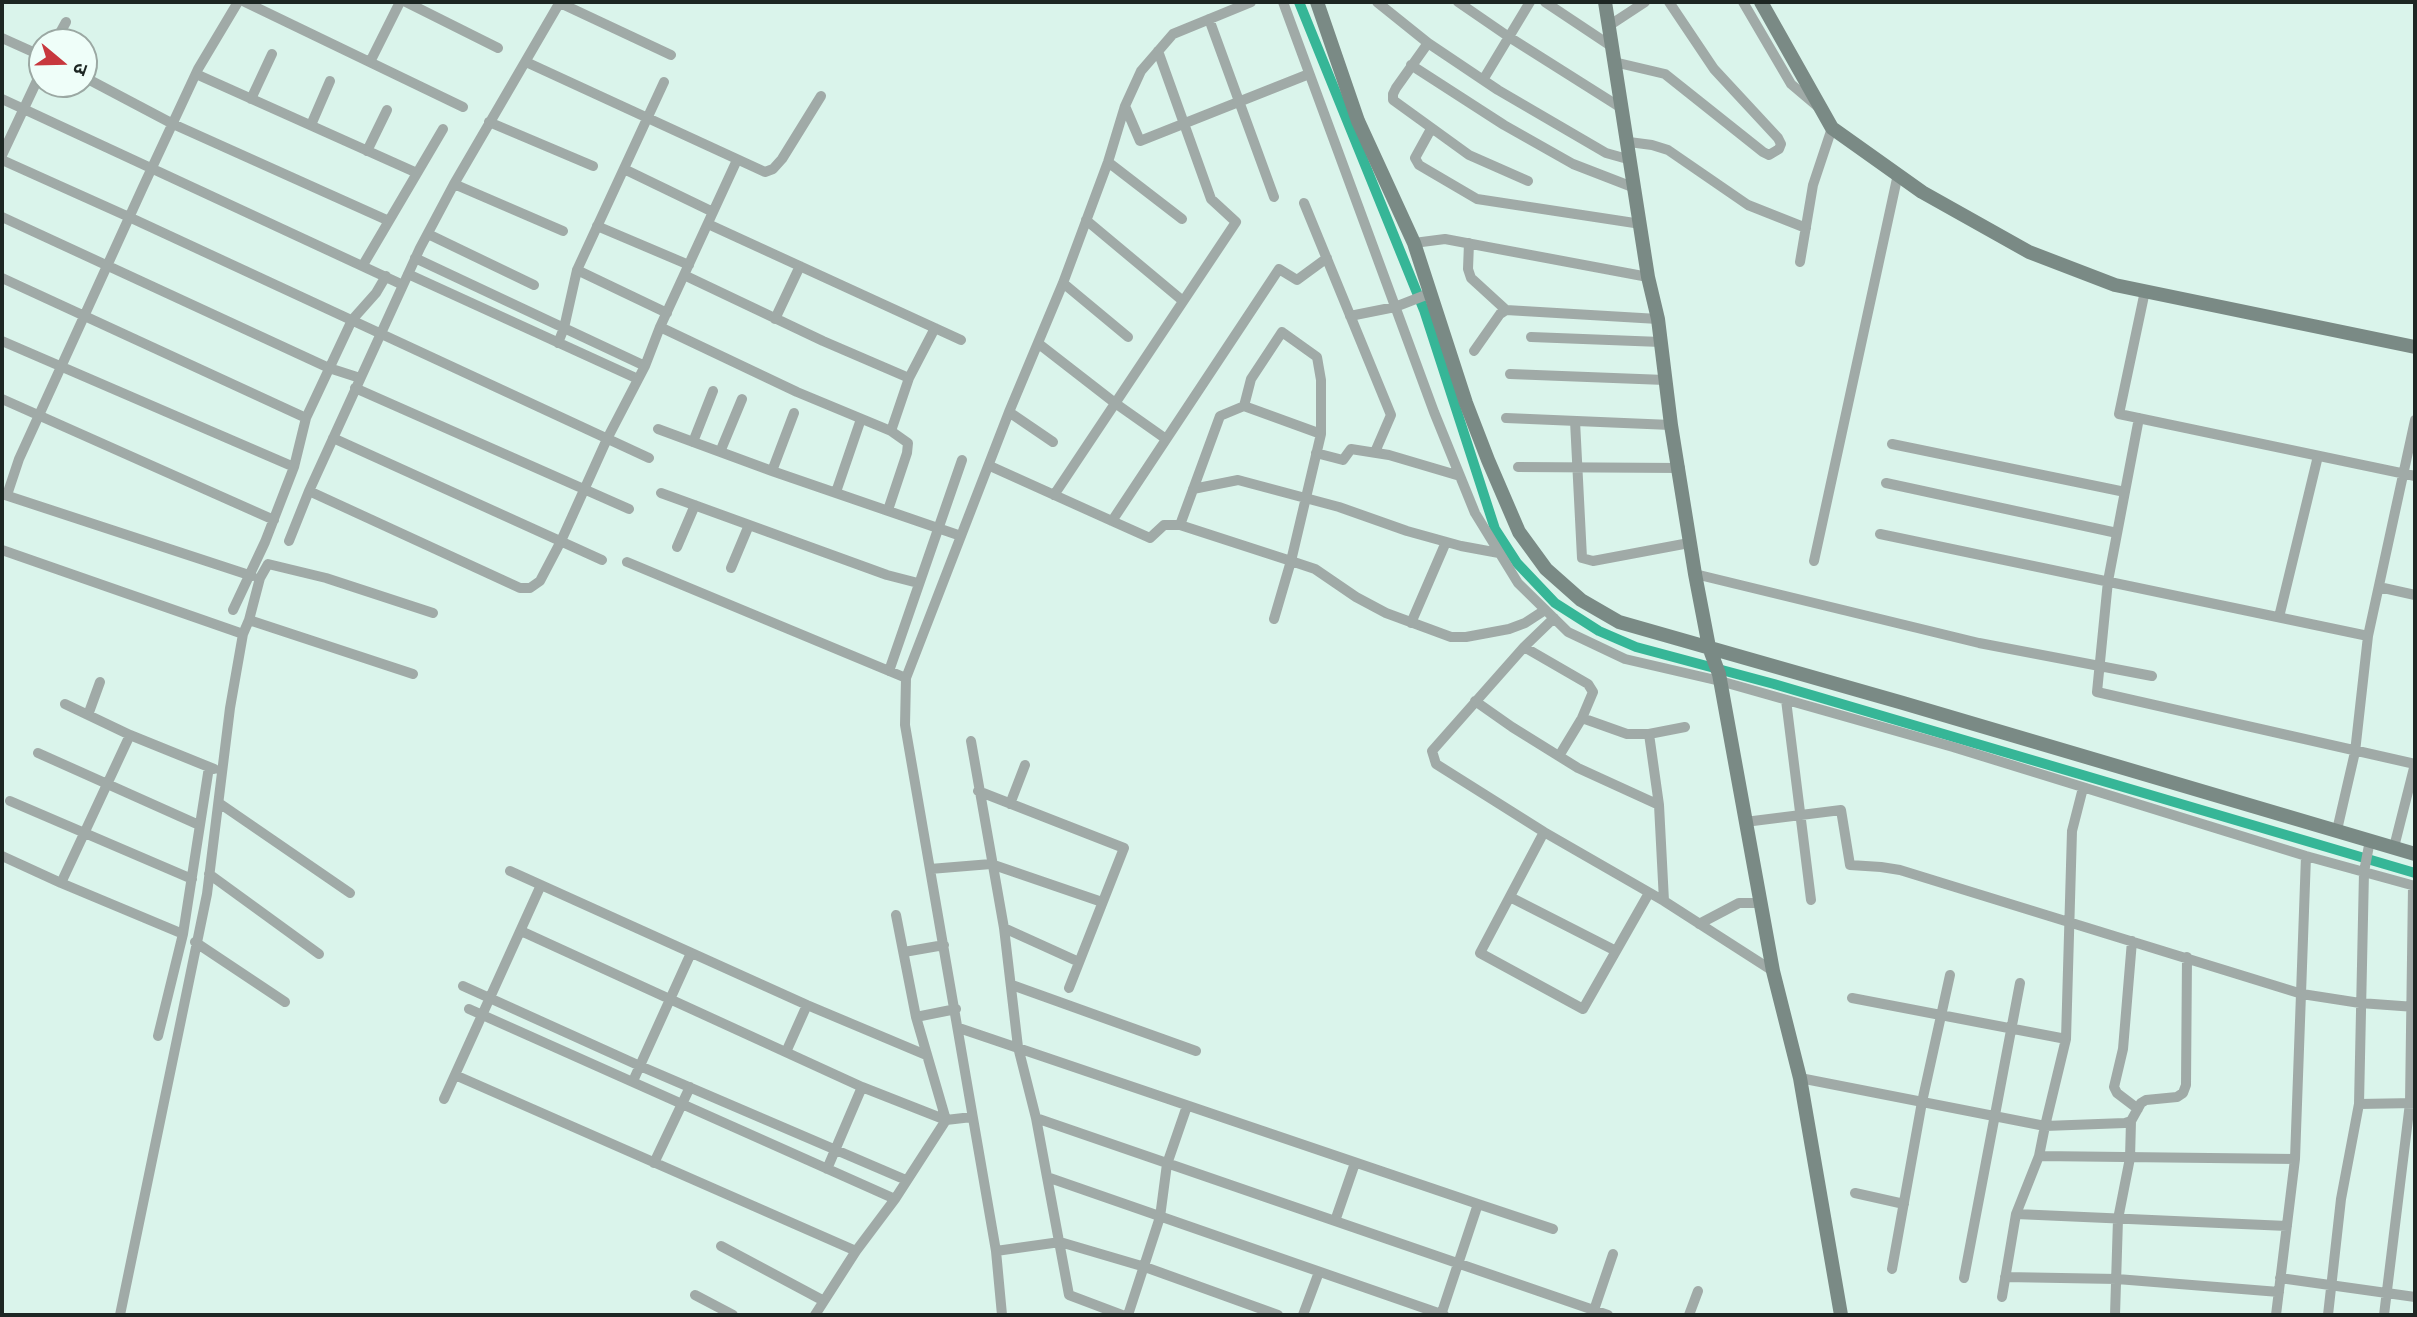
<!DOCTYPE html>
<html>
<head>
<meta charset="utf-8">
<style>
	body { margin:0 }
	#map { position:relative; width:2417px; height:1317px; overflow:hidden; background:#daf4eb; font-family:"Noto Sans","Noto Sans Devanagari",sans-serif }
	canvas { display:block }
	.frame { position:absolute; inset:0; border:4px solid #1d2623; pointer-events:none }
	.north { position:absolute; left:28px; top:28px; width:70px; height:70px; box-sizing:border-box; background:#effef9; border:2px solid #9ba8a3; border-radius:50%; rotate:109deg; font-size:19px; font-weight:700; line-height:28px; text-align:center; color:#1d2623 }
	.north::after { content:''; display:block; margin:auto; width:24px; height:32px; background:#c7383e; clip-path:polygon(50% 0,100% 100%,50% 72%,0 100%) }
</style>
</head>
<body>
<div id="map">
<canvas width="2417" height="1317"></canvas>
<div class="frame"></div>
<div class="north">उ</div>
</div>
<script>
const g = document.querySelector('canvas').getContext('2d');
g.lineJoin = 'round';
const toPath = rows => new Path2D(rows.map(r => 'M' + r).join(''));
function trace(path, color, width, dash) { g.strokeStyle = color; g.lineWidth = width; g.lineCap = dash ? 'butt' : 'round'; g.setLineDash(dash || []); g.stroke(path); }
trace(toPath([
	[1299,2,1424,310,1495,529,1517,563,1555,603,1599,631,1636,647,1774,684,2415,873]
]), '#36b697', 10);
trace(toPath([
	[245,2,463,107],
	[406,2,498,48],
	[1283,2,1434,412,1475,513,1518,583,1568,632,1625,659,1720,681,1953,747,2306,856,2415,886],
	[1377,2,1428,43,1498,90,1606,153,1631,160],
	[1458,2,1509,37,1623,109],
	[1545,2,1611,46],
	[1743,2,1791,84,1817,106],
	[560,3,671,55],
	[1209,19,1274,197],
	[1610,25,1645,2],
	[2,38,42,56],
	[55,42,66,22],
	[1428,43,1396,88,1393,94,1393,100,1469,155,1528,181],
	[370,62,400,2],
	[526,62,765,172,773,169,782,159,821,96],
	[1614,62,1665,74,1763,152,1769,155,1779,149,1781,144,1778,138,1714,69,1669,2],
	[1411,65,1504,125,1573,164,1635,188],
	[196,74,417,173],
	[84,77,173,124,389,221],
	[1483,80,1530,2],
	[2,99,403,285],
	[251,99,272,54],
	[1125,106,1140,141,1309,74],
	[489,122,593,166],
	[311,125,330,81],
	[1431,129,1415,158,1419,165,1477,199,1641,224],
	[1629,142,1652,145,1668,150,1748,205,1806,228],
	[367,151,387,110],
	[2,155,42,70],
	[2,160,129,217,649,458],
	[1108,162,1182,219],
	[624,169,713,212],
	[454,184,563,231],
	[1304,203,1391,415,1375,452],
	[2,217,329,368,360,378],
	[1086,220,1183,301],
	[708,224,961,340],
	[597,226,689,265],
	[428,234,534,285],
	[1414,243,1445,239,1648,277],
	[1469,243,1468,269,1471,278,1506,310],
	[415,258,564,328,577,270,664,82],
	[1327,258,1297,280,1279,269,1112,521,1150,538,1164,525,1180,525,1291,561,1315,569,1356,597,1386,613,1451,637,1466,637,1509,629,1525,623,1545,610],
	[1800,262,1813,185,1832,128],
	[363,265,443,129],
	[577,270,667,313],
	[408,274,638,379],
	[684,275,823,341,909,378],
	[2,278,306,418],
	[1063,283,1128,337],
	[2145,291,2119,414,2415,476],
	[1350,316,1395,307,1431,293],
	[775,319,800,266],
	[660,327,797,392,891,431,909,378,935,328],
	[1531,337,1661,342],
	[2,341,294,467],
	[558,343,564,328,645,366,660,327,737,160],
	[1039,344,1115,403,1166,439],
	[1474,351,1500,314,1506,310,1658,319],
	[1510,374,1665,380],
	[355,388,629,509],
	[2,399,274,520],
	[1244,406,1321,434],
	[1009,412,1053,442],
	[1506,418,1671,425],
	[2139,418,2108,581,2097,692,2415,764],
	[1575,421,1582,558,1593,561,1689,543],
	[658,429,772,471,961,536],
	[333,438,602,560],
	[693,442,713,391],
	[1892,444,2125,492],
	[720,452,742,399],
	[1316,453,1343,460,1351,449,1389,455,1460,476],
	[990,466,1112,521],
	[1518,467,1680,468],
	[772,471,794,413],
	[1886,483,2117,533],
	[1193,489,1238,480,1339,507,1407,531,1461,546,1499,553],
	[309,491,520,588,530,588,540,581,561,541,607,439,645,366],
	[836,492,861,419],
	[661,493,887,575,918,583],
	[2,494,252,576],
	[7,495,19,459,143,187,198,69,238,2],
	[1054,495,1236,222,1211,199,1158,51],
	[888,510,907,453,908,443,891,431],
	[1180,525,1220,416,1244,406,1251,379,1282,332,1317,357,1321,380,1321,434,1291,561,1274,619],
	[1880,534,2368,636],
	[289,541,309,491,420,248,454,184,560,2],
	[677,547,695,505],
	[2,550,243,634],
	[1814,561,1898,174],
	[627,562,906,678],
	[731,568,749,525],
	[1695,574,1979,643,2152,676],
	[2379,587,2415,595],
	[233,610,265,542,294,467,306,418,352,320,376,293,386,276],
	[2279,617,2318,456],
	[1554,618,1524,647,1432,751,1436,764,1544,832,1664,901,1773,971],
	[249,620,413,674],
	[1411,623,1446,542],
	[1524,647,1588,684,1593,692,1582,718,1559,756],
	[889,671,962,460],
	[1786,700,1811,900],
	[1475,701,1512,727,1578,768,1659,805],
	[65,704,130,735,214,769],
	[88,715,100,682],
	[1582,718,1627,734,1649,734,1685,727],
	[1649,734,1659,805,1664,901],
	[130,735,61,883,183,934],
	[971,741,1004,928,1018,1047,1036,1118,1069,1295,1122,1315],
	[38,753,199,825],
	[2083,788,2072,831,2066,1039,2045,1126,2125,1123,2131,1121,2141,1103,2146,1100,2177,1097,2183,1093,2186,1085,2187,957],
	[978,791,1124,848,1069,988],
	[10,801,192,879],
	[219,803,350,893],
	[1010,804,1025,765],
	[1745,822,1841,810,1850,865,1881,867,1900,870,2302,994,2360,1003,2415,1007],
	[2337,830,2355,752,2368,636,2415,420],
	[1544,832,1480,953,1583,1009,1649,893],
	[2394,847,2415,764],
	[2,856,61,883],
	[930,869,991,864,1102,902],
	[510,871,807,1005,926,1055],
	[209,874,319,954],
	[1510,897,1616,951],
	[1699,924,1739,903,1762,903],
	[1004,928,1079,962],
	[521,931,862,1087,946,1120,972,1117],
	[2132,941,2123,1049,2114,1087,2117,1093,2138,1109],
	[195,942,285,1002],
	[904,952,944,945],
	[1012,985,1196,1051],
	[463,986,640,1066,906,1180],
	[1852,998,2066,1039],
	[469,1009,895,1199],
	[916,1017,956,1009],
	[959,1028,1478,1204,1441,1315],
	[158,1036,183,934,209,767],
	[786,1052,807,1005],
	[455,1075,856,1251],
	[1800,1078,2045,1126,2039,1156,2016,1214,2002,1297],
	[633,1081,691,953],
	[444,1099,541,885],
	[2359,1104,2415,1103],
	[1036,1118,1608,1315],
	[2039,1156,2295,1159],
	[654,1163,690,1087],
	[827,1169,862,1087],
	[1047,1177,1444,1315],
	[1855,1193,1904,1204],
	[1478,1204,1553,1229],
	[2016,1214,2287,1226],
	[1335,1221,1355,1163],
	[721,1246,824,1301],
	[996,1251,1060,1242,1145,1267,1278,1315],
	[1892,1269,1922,1102,1950,975],
	[2005,1277,2117,1279,2279,1292],
	[1964,1278,2020,983],
	[2280,1278,2415,1297],
	[695,1295,733,1315],
	[1593,1313,1613,1254],
	[120,1315,207,894,230,708,243,634,249,620,260,578,268,564,326,578,433,613],
	[815,1315,856,1251,895,1199,946,1120,916,1017,896,915],
	[1002,1315,996,1251,905,725,906,678,1009,412,1063,283,1108,162,1125,106,1141,71,1173,34,1251,2],
	[1128,1315,1160,1217,1167,1164,1187,1106],
	[1303,1315,1319,1272],
	[1689,1315,1698,1291],
	[2115,1315,2118,1219,2130,1158,2131,1121],
	[2276,1315,2295,1159,2306,856],
	[2328,1315,2341,1199,2359,1104,2364,872,2370,840],
	[2384,1315,2410,1103,2413,886]
]), '#a0aaa7', 10);
trace(toPath([
	[1317,2,1358,121,1414,243,1466,403,1488,460,1519,532,1546,569,1581,600,1619,622,1903,703,2415,854],
	[1605,2,1648,277,1658,319,1671,425,1695,574,1709,647,1719,674,1773,971,1800,1078,1841,1315],
	[1761,2,1832,128,1922,192,2029,252,2115,285,2415,347]
]), '#7a8a85', 14);
</script>
</body>
</html>
